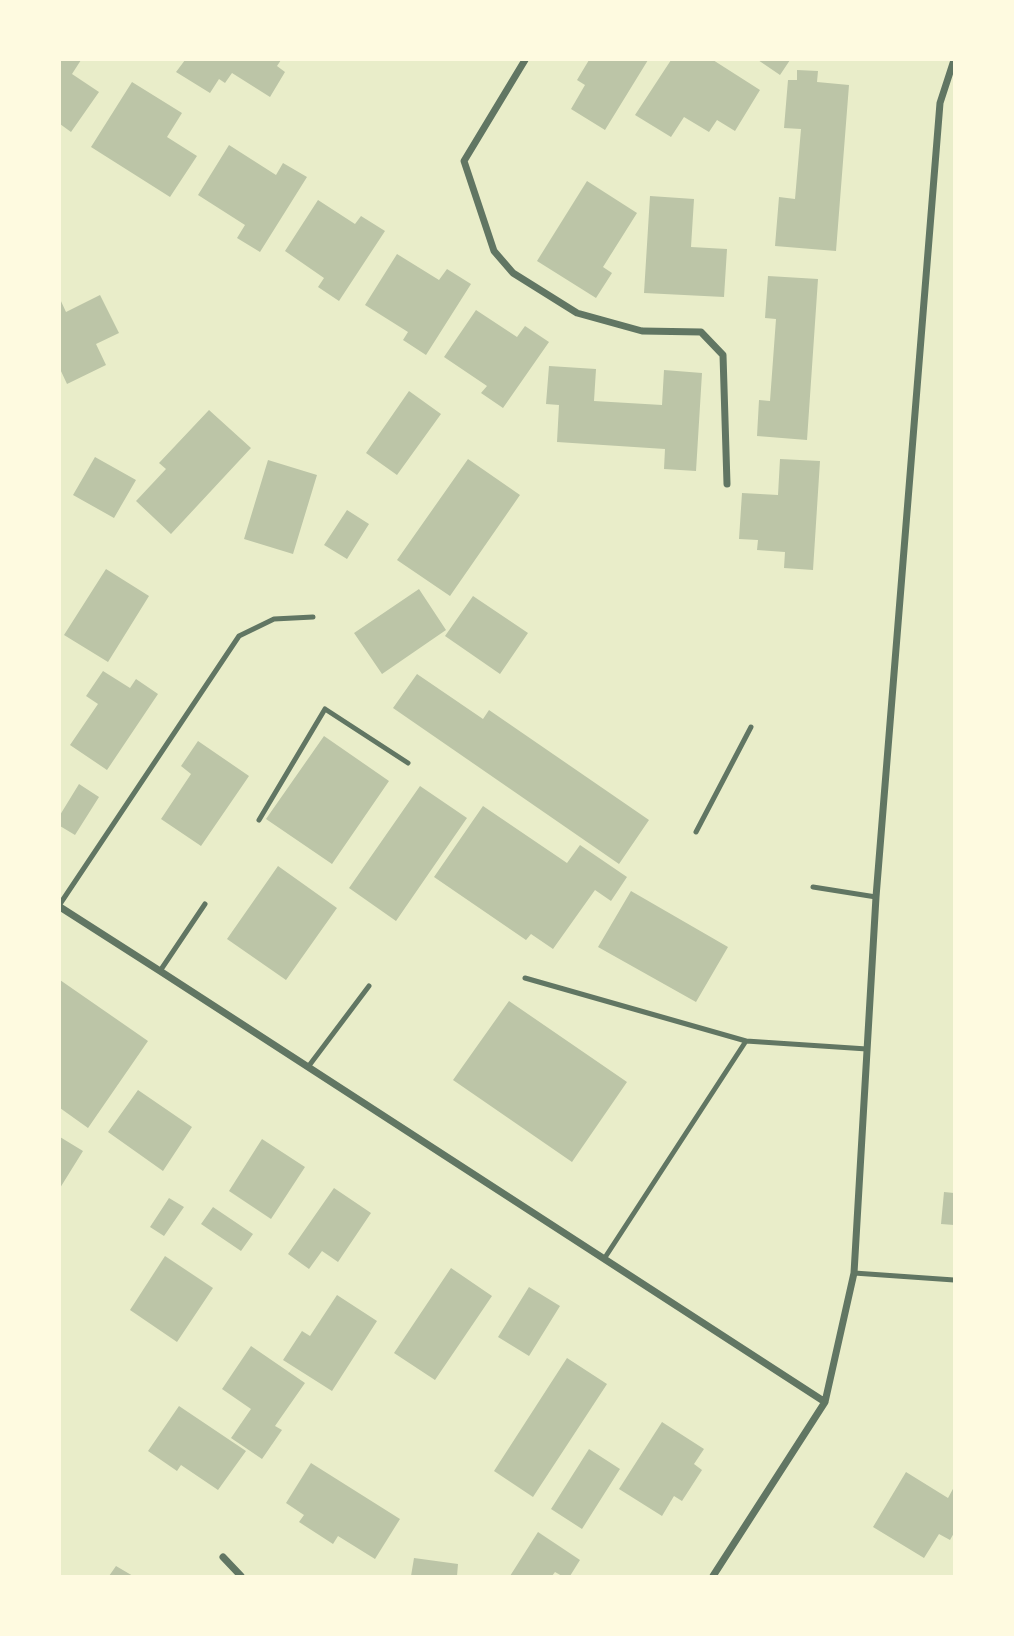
<!DOCTYPE html>
<html>
<head>
<meta charset="utf-8">
<style>
	body { margin:0 }
	#map { position:relative; width:1014px; height:1636px; overflow:hidden; background:#e9edc9; font-family:Ubuntu,sans-serif }
	canvas { display:block }
	.frame { position:absolute; inset:0; border:61px solid #fefae0; pointer-events:none }
</style>
</head>
<body>
<div id="map">
<canvas width="1014" height="1636"></canvas>
<div class="frame"></div>
</div>
<script>
const g = document.querySelector('canvas').getContext('2d');
g.lineJoin = 'round';
function fill(path, color) { g.fillStyle = color; g.fill(path, 'evenodd'); }
const toPath = rows => new Path2D(rows.map(r => 'M' + r).join(''));
function trace(path, color, width, dash) { g.strokeStyle = color; g.lineWidth = width; g.lineCap = dash ? 'butt' : 'round'; g.setLineDash(dash || []); g.stroke(path); }
fill(toPath([
	[60,60,81,60,72,74,99,92,71,132,60,124],
	[185,60,281,60,277,66,285,72,270,97,232,73,225,83,219,79,210,93,176,72],
	[589,60,648,60,605,130,571,109,585,85,577,80],
	[671,60,713,60,760,90,735,131,717,120,709,132,684,117,671,137,635,115],
	[758,60,790,60,780,75],
	[797,70,818,71,817,82,849,85,836,251,775,246,779,197,795,199,801,129,784,128,788,80,797,80],
	[132,82,182,113,167,137,197,156,170,197,91,147],
	[229,145,276,175,283,163,307,177,260,252,237,238,245,225,198,195],
	[587,181,637,213,603,267,612,273,596,298,537,261],
	[650,196,694,199,691,247,727,249,724,297,644,293],
	[318,200,355,224,361,216,385,231,339,301,318,287,324,278,285,251],
	[397,254,439,280,447,269,471,284,426,355,403,340,408,332,365,305],
	[768,276,818,279,807,440,757,436,759,400,770,401,776,319,765,318],
	[100,295,119,333,96,344,106,365,67,384,60,369,60,299,66,312],
	[476,310,517,337,525,326,549,342,503,408,481,393,487,386,444,357],
	[549,366,596,369,594,401,662,405,664,370,702,373,696,471,664,469,665,449,557,442,559,405,546,404],
	[409,391,441,414,397,475,366,453],
	[209,410,251,448,171,534,136,501,166,469,159,463],
	[95,457,136,480,114,518,73,495],
	[468,459,520,495,450,596,397,560],
	[780,459,820,461,813,570,784,568,785,552,757,550,758,540,739,539,742,493,778,495],
	[268,460,317,475,293,554,244,539],
	[347,510,369,524,347,559,324,545],
	[106,569,149,596,108,662,64,635],
	[419,589,446,630,382,674,354,633],
	[473,596,528,633,500,674,445,636],
	[103,671,130,688,136,679,158,694,107,770,70,745,98,704,86,696],
	[417,674,483,719,489,710,649,820,619,864,393,708],
	[324,736,389,781,332,864,266,819],
	[198,741,249,776,201,846,161,819,191,774,181,766],
	[79,784,99,797,75,835,60,826,60,815],
	[420,786,467,818,396,921,349,888],
	[483,806,567,863,580,845,627,877,611,901,595,890,553,949,531,934,526,940,434,877],
	[278,866,337,908,286,980,227,939],
	[631,891,728,947,696,1002,598,947],
	[60,980,148,1041,88,1128,60,1108],
	[509,1001,627,1082,572,1162,453,1080],
	[138,1090,192,1127,163,1171,108,1132],
	[60,1137,83,1151,60,1188],
	[262,1139,305,1167,271,1219,229,1191],
	[334,1188,371,1213,338,1262,322,1251,309,1269,288,1254],
	[944,1192,954,1193,954,1225,941,1224],
	[169,1198,184,1207,164,1236,150,1227],
	[213,1207,253,1234,241,1251,201,1224],
	[165,1256,213,1288,177,1342,130,1310],
	[451,1268,492,1296,435,1380,394,1353],
	[529,1287,560,1306,529,1356,498,1337],
	[337,1295,377,1321,332,1391,283,1360,302,1331,310,1336],
	[251,1346,305,1383,275,1426,282,1430,262,1459,231,1438,251,1409,222,1389],
	[567,1358,607,1384,533,1497,494,1471],
	[179,1406,246,1451,218,1490,181,1465,177,1471,148,1451],
	[662,1422,704,1449,694,1464,702,1470,682,1501,674,1496,662,1516,619,1489],
	[589,1449,620,1469,582,1529,551,1509],
	[311,1463,400,1519,375,1559,338,1536,333,1544,299,1522,304,1515,286,1503],
	[906,1472,948,1498,954,1487,954,1533,950,1540,939,1534,924,1558,873,1527],
	[538,1532,580,1560,570,1576,562,1576,555,1572,552,1576,510,1576],
	[414,1558,458,1564,457,1576,411,1576],
	[116,1566,133,1576,109,1576]
]), '#bcc5a7');
trace(toPath([
	[259,820,325,709,408,763],
	[696,832,751,727],
	[813,887,876,897],
	[60,904,239,636,274,619,313,617],
	[160,971,205,904],
	[525,978,746,1041,604,1259],
	[746,1041,867,1049],
	[308,1067,369,986],
	[854,1273,954,1280]
]), '#617663', 5);
trace(toPath([
	[525,60,464,161,494,251,513,273,577,313,642,331,701,332,723,355,727,484],
	[60,907,160,971,825,1402],
	[223,1557,241,1576],
	[713,1576,825,1402,854,1273,876,897,940,103,954,60]
]), '#617663', 7);
</script>
</body>
</html>
